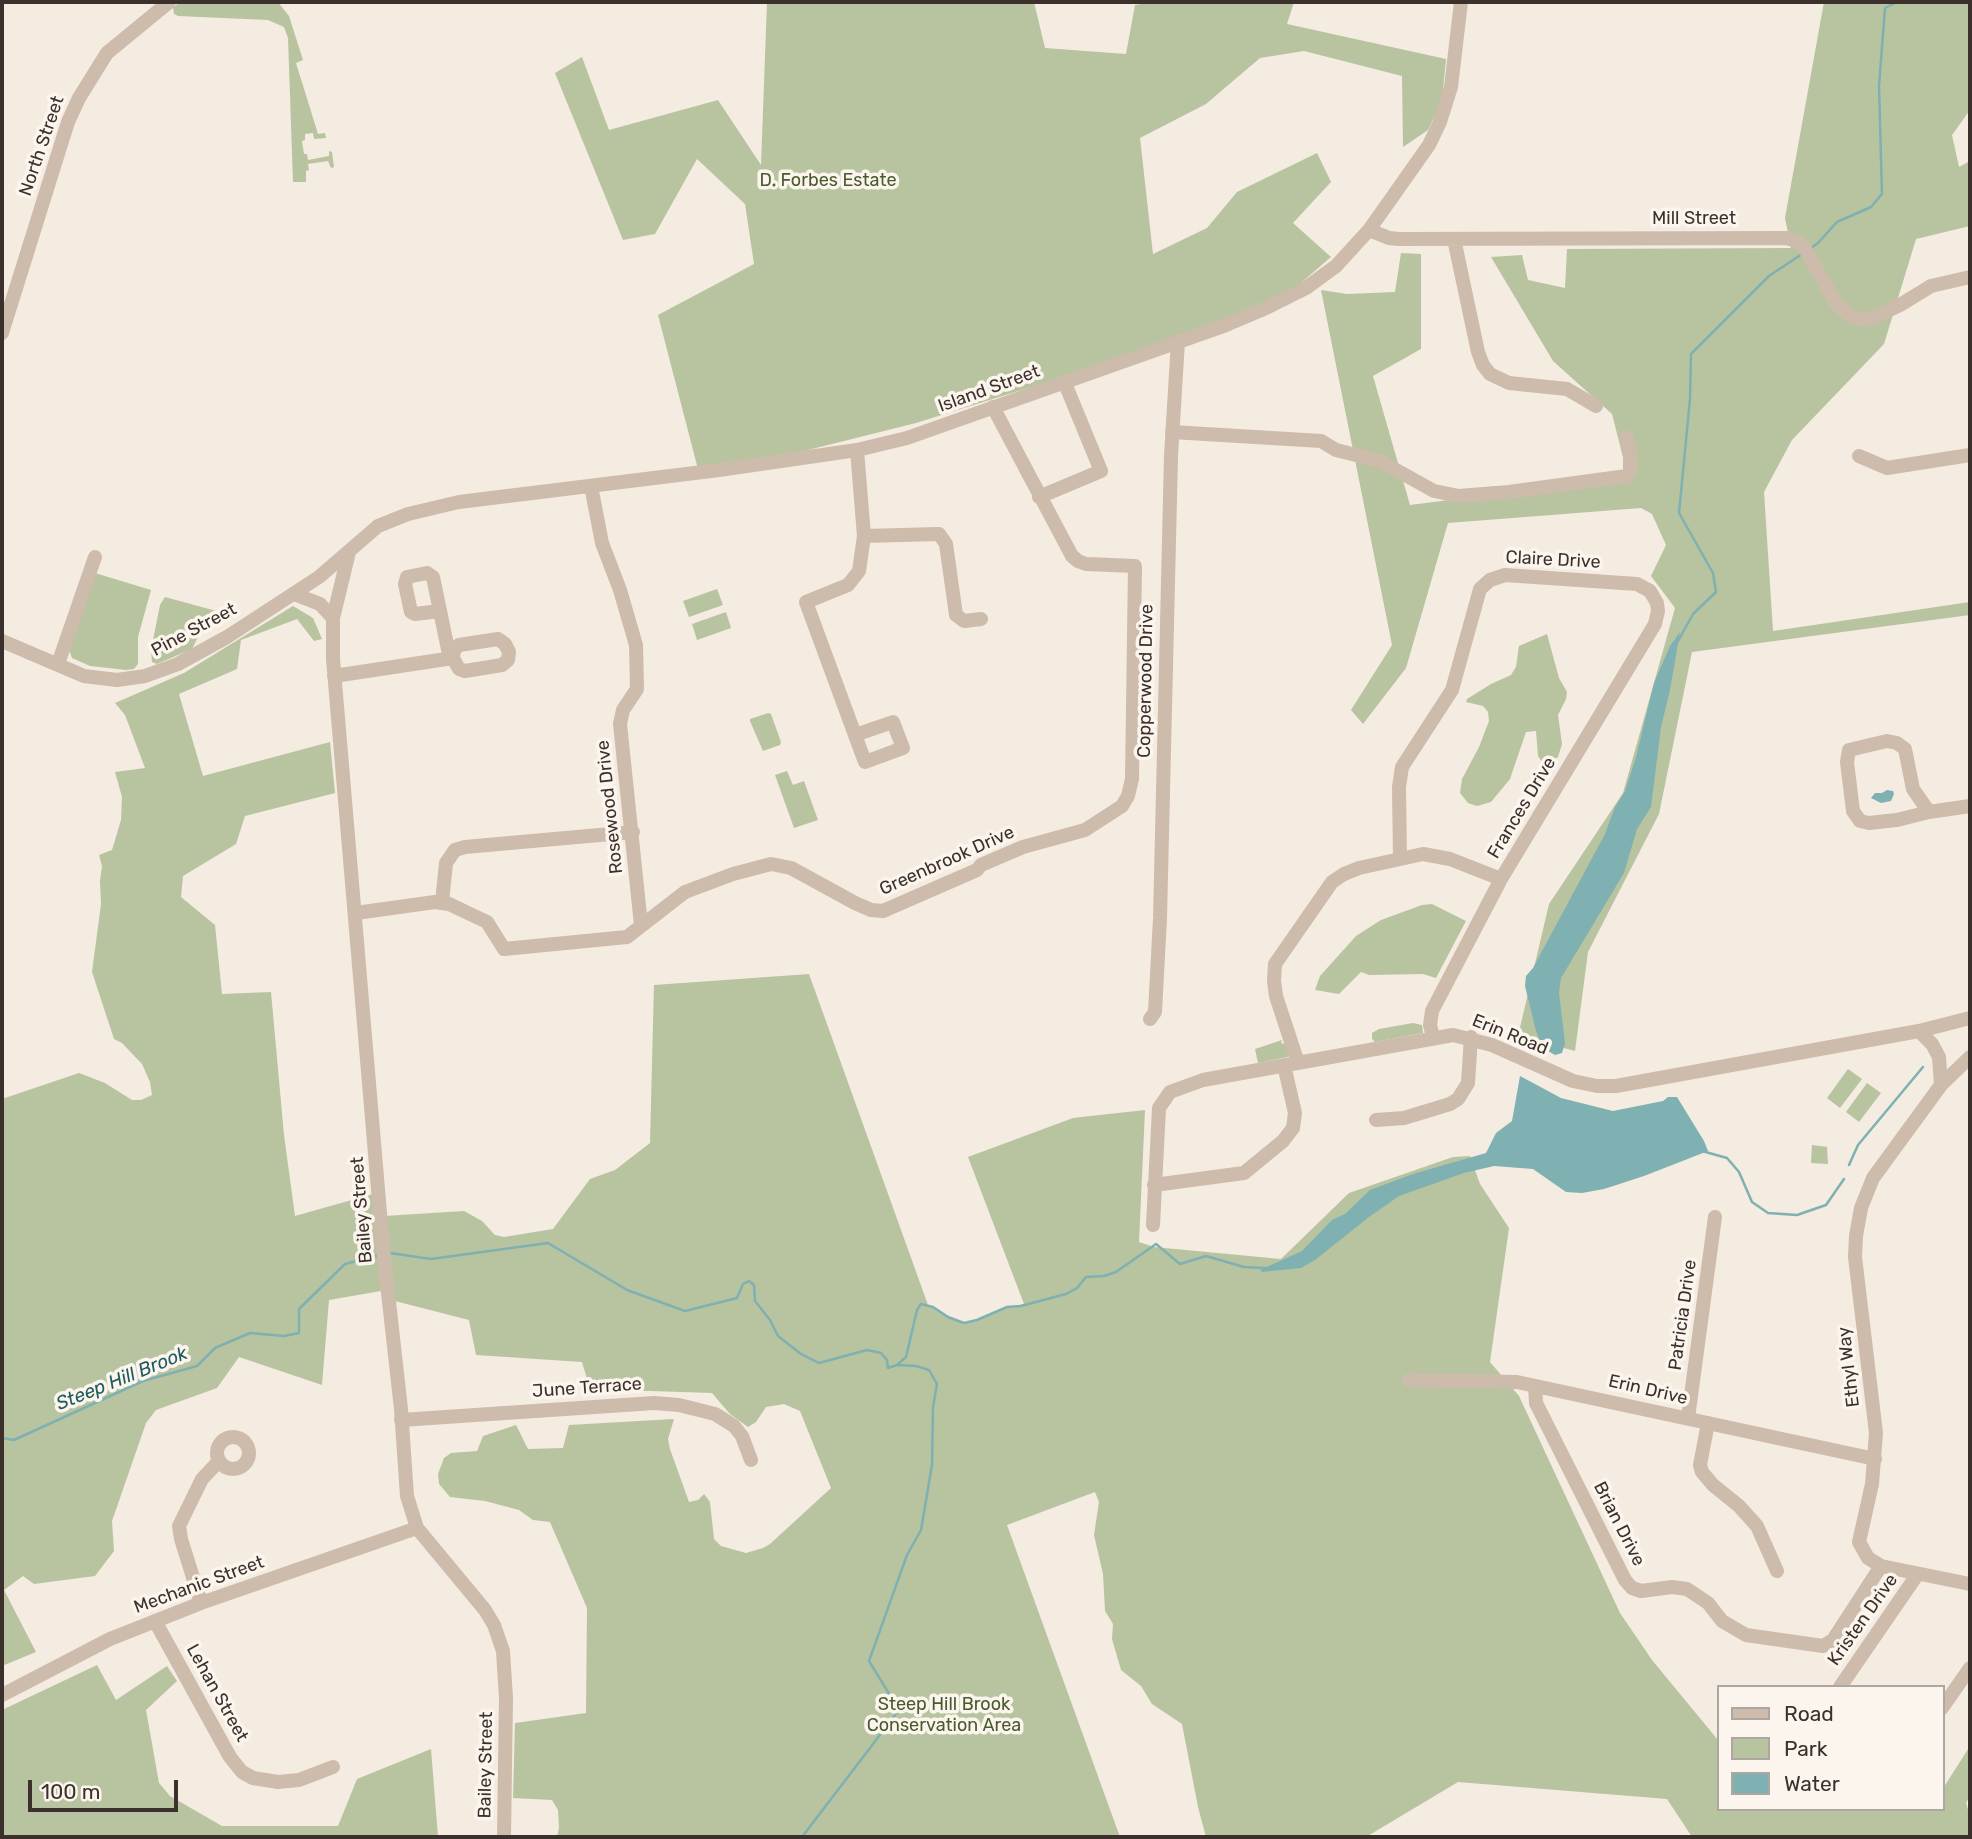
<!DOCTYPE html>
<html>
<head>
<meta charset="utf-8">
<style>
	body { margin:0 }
	#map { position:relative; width:1972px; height:1839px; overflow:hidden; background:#f4ebe1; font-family:Rubik,sans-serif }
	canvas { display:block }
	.frame { position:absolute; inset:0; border:4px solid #3b302b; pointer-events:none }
	.legend { position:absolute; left:1717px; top:1685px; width:228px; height:126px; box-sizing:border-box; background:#fbf5ee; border:2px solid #aea6a0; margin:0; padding:9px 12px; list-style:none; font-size:21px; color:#3b302b }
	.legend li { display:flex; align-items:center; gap:14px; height:35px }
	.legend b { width:35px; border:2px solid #aea6a0 }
	.scale { position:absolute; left:28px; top:1780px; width:150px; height:32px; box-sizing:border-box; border:4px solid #3b302b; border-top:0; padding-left:9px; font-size:21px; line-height:24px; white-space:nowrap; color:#3b302b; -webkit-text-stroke:5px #fbf5ee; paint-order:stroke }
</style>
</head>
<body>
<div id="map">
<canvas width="1972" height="1839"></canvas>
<div class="frame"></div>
<ul class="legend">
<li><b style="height:9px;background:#cdbbac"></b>Road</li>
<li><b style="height:19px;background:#b8c4a0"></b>Park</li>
<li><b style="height:19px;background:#7fb0b2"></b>Water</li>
</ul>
<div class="scale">100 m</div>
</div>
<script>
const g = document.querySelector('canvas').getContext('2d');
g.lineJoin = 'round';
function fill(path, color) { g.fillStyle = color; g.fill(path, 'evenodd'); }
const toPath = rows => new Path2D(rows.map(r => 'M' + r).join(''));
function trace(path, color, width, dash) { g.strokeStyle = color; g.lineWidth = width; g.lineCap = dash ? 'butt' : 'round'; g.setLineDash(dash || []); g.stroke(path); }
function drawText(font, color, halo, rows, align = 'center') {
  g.font = font + ' Rubik,sans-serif'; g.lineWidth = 7; g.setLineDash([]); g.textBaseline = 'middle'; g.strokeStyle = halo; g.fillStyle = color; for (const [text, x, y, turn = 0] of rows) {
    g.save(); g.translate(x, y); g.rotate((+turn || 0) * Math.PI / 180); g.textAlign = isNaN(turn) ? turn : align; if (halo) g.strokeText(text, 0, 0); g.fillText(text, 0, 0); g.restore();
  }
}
fill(toPath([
	[181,2,278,2,289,16,303,60,296,63,318,134,325,133,326,138,314,139,313,133,305,134,305,140,302,141,304,154,307,154,308,160,329,156,329,151,332,152,334,167,331,168,328,161,308,164,309,170,306,171,306,182,293,182,288,38,284,27,268,20,178,16,174,14,173,7],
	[767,2,1034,2,1045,48,1126,54,1135,5,1153,2,1294,2,1287,24,1446,59,1442,101,1428,130,1403,147,1402,76,1304,51,1260,58,1206,104,1140,138,1153,254,1207,228,1237,192,1317,153,1331,182,1293,223,1331,257,1265,314,916,423,700,477,658,315,754,264,745,204,697,159,655,234,623,240,555,73,582,57,609,130,718,100,761,165],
	[1824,2,1970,2,1970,110,1952,135,1959,167,1970,161,1970,226,1916,239,1884,344,1792,440,1764,492,1773,631,1970,602,1970,615,1692,652,1659,814,1588,952,1575,1051,1518,1036,1549,904,1623,793,1675,608,1651,576,1666,545,1652,514,1641,508,1448,523,1406,668,1363,724,1351,710,1392,645,1321,290,1347,294,1395,292,1401,253,1421,254,1421,349,1373,376,1410,505,1628,477,1612,414,1553,361,1491,257,1522,255,1528,280,1565,288,1567,249,1791,248,1785,218],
	[95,573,151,590,138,637,138,664,134,669,126,670,90,666,72,658,69,650],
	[717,589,723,605,689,617,683,601],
	[165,597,220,612,200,633,192,649,157,664,152,662,151,650,160,605],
	[293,606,313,618,322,639,314,641,297,619,241,640,237,669,179,694,203,776,330,742,335,793,245,816,236,844,183,876,181,897,215,925,222,994,271,992,284,1135,295,1216,373,1194,381,1291,329,1300,322,1385,239,1357,217,1388,156,1410,146,1423,112,1521,114,1551,95,1576,34,1584,23,1576,4,1590,36,1652,2,1666,2,1099,79,1073,105,1083,132,1100,141,1100,152,1095,150,1082,142,1064,122,1043,114,1039,92,972,101,904,100,881,102,866,99,855,112,850,121,820,122,797,115,772,145,768,125,715,115,703,184,673],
	[726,612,731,628,697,640,692,624],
	[1547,634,1559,678,1567,692,1566,699,1558,715,1562,744,1558,757,1550,762,1542,762,1538,756,1536,731,1526,732,1510,779,1491,802,1477,806,1468,803,1460,793,1462,779,1479,747,1489,721,1488,712,1483,706,1466,702,1467,699,1491,684,1511,675,1516,667,1519,646],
	[768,713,771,714,781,742,780,745,763,751,750,721,750,719],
	[787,771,793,785,804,781,818,820,794,828,775,775],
	[1432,904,1466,921,1436,978,1423,974,1369,975,1361,972,1339,994,1315,990,1320,976,1356,936,1381,920,1422,905],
	[809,974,928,1305,948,1317,963,1323,977,1320,1007,1307,1024,1304,968,1157,1073,1118,1145,1110,1139,1242,1154,1247,1281,1259,1349,1193,1453,1157,1470,1156,1480,1184,1509,1228,1490,1362,1519,1396,1620,1613,1652,1660,1718,1740,1718,1809,1942,1809,1942,1790,1970,1746,1970,1796,1966,1803,1970,1816,1970,1837,1692,1837,1667,1799,1458,1782,1366,1837,1206,1837,1198,1807,1182,1724,1152,1704,1141,1686,1121,1670,1112,1639,1113,1624,1105,1611,1103,1574,1094,1535,1099,1502,1095,1492,1007,1525,1120,1837,557,1837,559,1828,558,1810,552,1800,513,1798,515,1723,586,1713,587,1608,550,1522,533,1520,519,1510,485,1501,450,1497,439,1484,438,1474,444,1458,451,1453,477,1451,483,1436,516,1425,528,1449,563,1448,569,1425,674,1419,668,1439,670,1449,689,1502,698,1500,704,1494,710,1502,714,1539,721,1546,746,1553,763,1548,770,1544,831,1488,800,1411,784,1404,766,1407,756,1422,748,1427,730,1414,712,1393,590,1389,582,1362,476,1355,469,1320,391,1300,384,1216,464,1211,482,1221,495,1235,504,1237,553,1229,590,1179,615,1170,650,1143,654,985],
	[1413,1023,1422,1025,1423,1033,1375,1042,1372,1039,1372,1033,1379,1029],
	[1282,1040,1281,1043,1285,1044,1289,1054,1288,1057,1258,1063,1255,1049],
	[1848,1069,1862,1079,1840,1108,1827,1098],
	[1867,1083,1881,1093,1859,1122,1846,1112],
	[1812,1145,1827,1147,1828,1164,1811,1163],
	[97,1665,116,1700,167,1666,177,1681,146,1710,159,1783,170,1796,222,1826,338,1826,357,1779,431,1749,438,1837,2,1837,2,1710]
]), '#b8c4a0');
fill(toPath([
	[1680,632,1670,690,1661,727,1651,807,1637,829,1624,873,1561,978,1559,993,1565,1043,1562,1053,1555,1055,1543,1048,1536,1031,1525,986,1526,976,1533,968,1605,834,1615,807,1625,791,1636,757,1654,683,1670,646],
	[1887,790,1893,791,1894,794,1891,801,1881,803,1871,798,1875,793,1882,793],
	[1520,1076,1561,1098,1613,1111,1663,1101,1668,1097,1677,1097,1704,1141,1708,1151,1644,1176,1604,1189,1582,1193,1566,1192,1533,1169,1494,1166,1464,1173,1399,1196,1369,1217,1315,1260,1301,1268,1262,1272,1260,1270,1302,1251,1332,1220,1345,1214,1370,1190,1413,1174,1486,1153,1496,1133,1512,1121]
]), '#7fb0b2');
trace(toPath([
	[1811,248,1818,243,1837,222,1871,207,1882,194,1879,86,1885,8,1897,2],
	[1677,643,1693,614,1716,592,1713,573,1679,513,1690,399,1691,354,1769,276,1802,254],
	[1702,1151,1727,1158,1739,1172,1752,1202,1768,1213,1797,1215,1826,1205,1844,1179],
	[1849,1165,1858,1145,1923,1067],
	[390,1253,431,1259,548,1243,627,1290,685,1311,737,1298,743,1284,749,1281,754,1285,755,1301,770,1320,778,1336,801,1354,819,1363,867,1350,881,1353,887,1360,888,1368,897,1365,906,1357,917,1310,921,1304,933,1307,948,1317,964,1323,977,1320,1007,1307,1021,1306,1066,1294,1077,1288,1086,1277,1104,1276,1116,1272,1156,1244,1180,1264,1206,1256,1244,1267,1265,1268],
	[2,1438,14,1440,143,1381,197,1366,215,1348,250,1333,284,1336,299,1333,299,1309,345,1264,380,1255],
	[802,1837,899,1710,869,1661,907,1555,921,1530,932,1465,933,1407,937,1384,929,1370,916,1366,897,1365]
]), '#7fb0b2', 2.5);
trace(toPath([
	[1369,230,1389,238,1399,239,1787,238,1798,242,1804,247,1835,302,1849,315,1859,319,1873,318,1900,305,1931,286,1970,277],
	[1454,239,1478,352,1483,365,1490,374,1509,383,1567,389,1596,406],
	[2,333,68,122,79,98,107,53,169,2],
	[1172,432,1321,441,1336,450,1380,461,1434,491,1459,496,1509,492,1627,476,1630,471,1630,451,1626,437],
	[1859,456,1887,468,1970,455],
	[591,486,602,543,620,590,636,645,637,689,623,710,620,724,641,925],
	[1039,497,1101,471,1064,381],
	[864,536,939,534,946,544,956,615,964,621,981,619],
	[349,552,333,618,333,659,383,1248,401,1409,407,1496,417,1528,485,1610,494,1625,503,1651,506,1698,504,1837],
	[294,594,320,604,333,618],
	[440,611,415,614,411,612,405,584,407,577,427,573,433,577,450,659],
	[2,641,84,676,117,680,145,676,178,664,227,637,319,577,378,526,408,514,459,502,719,470,857,450,907,438,1221,327,1266,308,1306,288,1336,266,1369,230,1429,145,1440,122,1451,87,1461,2],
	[58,664,95,557],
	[334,676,453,658,459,669,465,671,502,665,508,660,509,652,505,644,498,639,459,645,454,650,453,658],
	[855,735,865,762,903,748,893,722,855,735,806,602,848,585,859,571,864,536,857,450],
	[1929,812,1913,789,1905,749,1897,743,1887,741,1849,750,1847,762,1853,811,1860,821,1869,823,1897,820,1929,812,1970,806],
	[1400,859,1399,787,1402,767,1452,690,1480,589,1490,580,1505,575,1637,584,1650,591,1657,603,1658,611,1655,624,1501,879,1432,1011,1430,1025,1433,1037],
	[442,902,446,863,455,850,465,847,633,832],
	[356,913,435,902,449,904,487,922,504,949,627,937,685,892,733,874,771,864,791,868,855,903,871,910,883,911,977,870,981,865,1023,847,1085,830,1122,806,1128,796,1132,779,1135,566,1086,564,1078,561,1072,556,993,407],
	[1150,1019,1155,1012,1160,918,1171,456,1178,341],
	[1919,1031,1932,1044,1939,1057,1941,1085,1873,1178,1861,1208,1856,1236,1855,1257,1876,1433,1872,1484,1859,1542,1868,1558,1881,1566,1970,1584],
	[1298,1063,1276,996,1274,981,1275,964,1332,882,1344,874,1359,868,1423,854,1450,859,1501,879],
	[1941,1085,1970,1057],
	[1376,1120,1404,1118,1450,1104,1458,1099,1468,1083,1471,1037],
	[1154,1185,1244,1173,1283,1141,1293,1128,1295,1113,1284,1065],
	[1153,1225,1159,1108,1170,1092,1203,1080,1453,1035,1492,1045,1573,1081,1597,1086,1616,1086,1919,1031,1970,1018],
	[1409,1380,1517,1382,1875,1459],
	[1535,1386,1536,1403,1625,1580,1632,1588,1641,1591,1672,1587,1687,1589,1708,1603,1722,1621,1746,1635,1823,1646,1833,1640,1881,1566],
	[1688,1418,1715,1217],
	[401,1420,654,1403,679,1405,715,1414,734,1426,742,1436,751,1460],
	[1708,1423,1700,1465,1702,1472,1713,1485,1739,1506,1757,1526,1777,1571],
	'217 1453a16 16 0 1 1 32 0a16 16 0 1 1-32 0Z',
	[201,1603,181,1539,179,1526,202,1479,219,1461],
	[155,1621,230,1757,242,1772,253,1778,278,1782,299,1780,333,1767],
	[1840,1687,1917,1575],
	[2,1695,110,1639,201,1603,417,1528],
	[1942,1708,1970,1668]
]), '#cdbbac', 14);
drawText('18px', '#3b302b', '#fbf5ee', [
	["North Street",42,146,-71],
	["Mill Street",1694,219],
	["Island Street",989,389,-20],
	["Claire Drive",1553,560,3],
	["Pine Street",194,630,-28],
	["Copperwood Drive",1146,681,-89],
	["Rosewood Drive",610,807,-96],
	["Frances Drive",1522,808,-59],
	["Greenbrook Drive",947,861,-24],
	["Erin Road",1510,1035,22],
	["Bailey Street",362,1210,-95],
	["Patricia Drive",1683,1315,-82],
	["Ethyl Way",1849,1367,-97],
	["June Terrace",587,1388,-4],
	["Erin Drive",1648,1390,13],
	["Brian Drive",1619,1524,63],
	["Mechanic Street",199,1585,-20],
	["Kristen Drive",1863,1620,-55],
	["Lehan Street",217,1693,61],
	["Bailey Street",486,1765,-89]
]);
drawText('18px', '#4a5a2e', '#fbf5ee', [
	["D. Forbes Estate",828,181],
	["Steep Hill Brook",944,1705],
	["Conservation Area",944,1726]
]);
drawText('italic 19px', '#1f5a5e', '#fbf5ee', [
	["Steep Hill Brook",122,1379,-22]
]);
</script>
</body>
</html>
